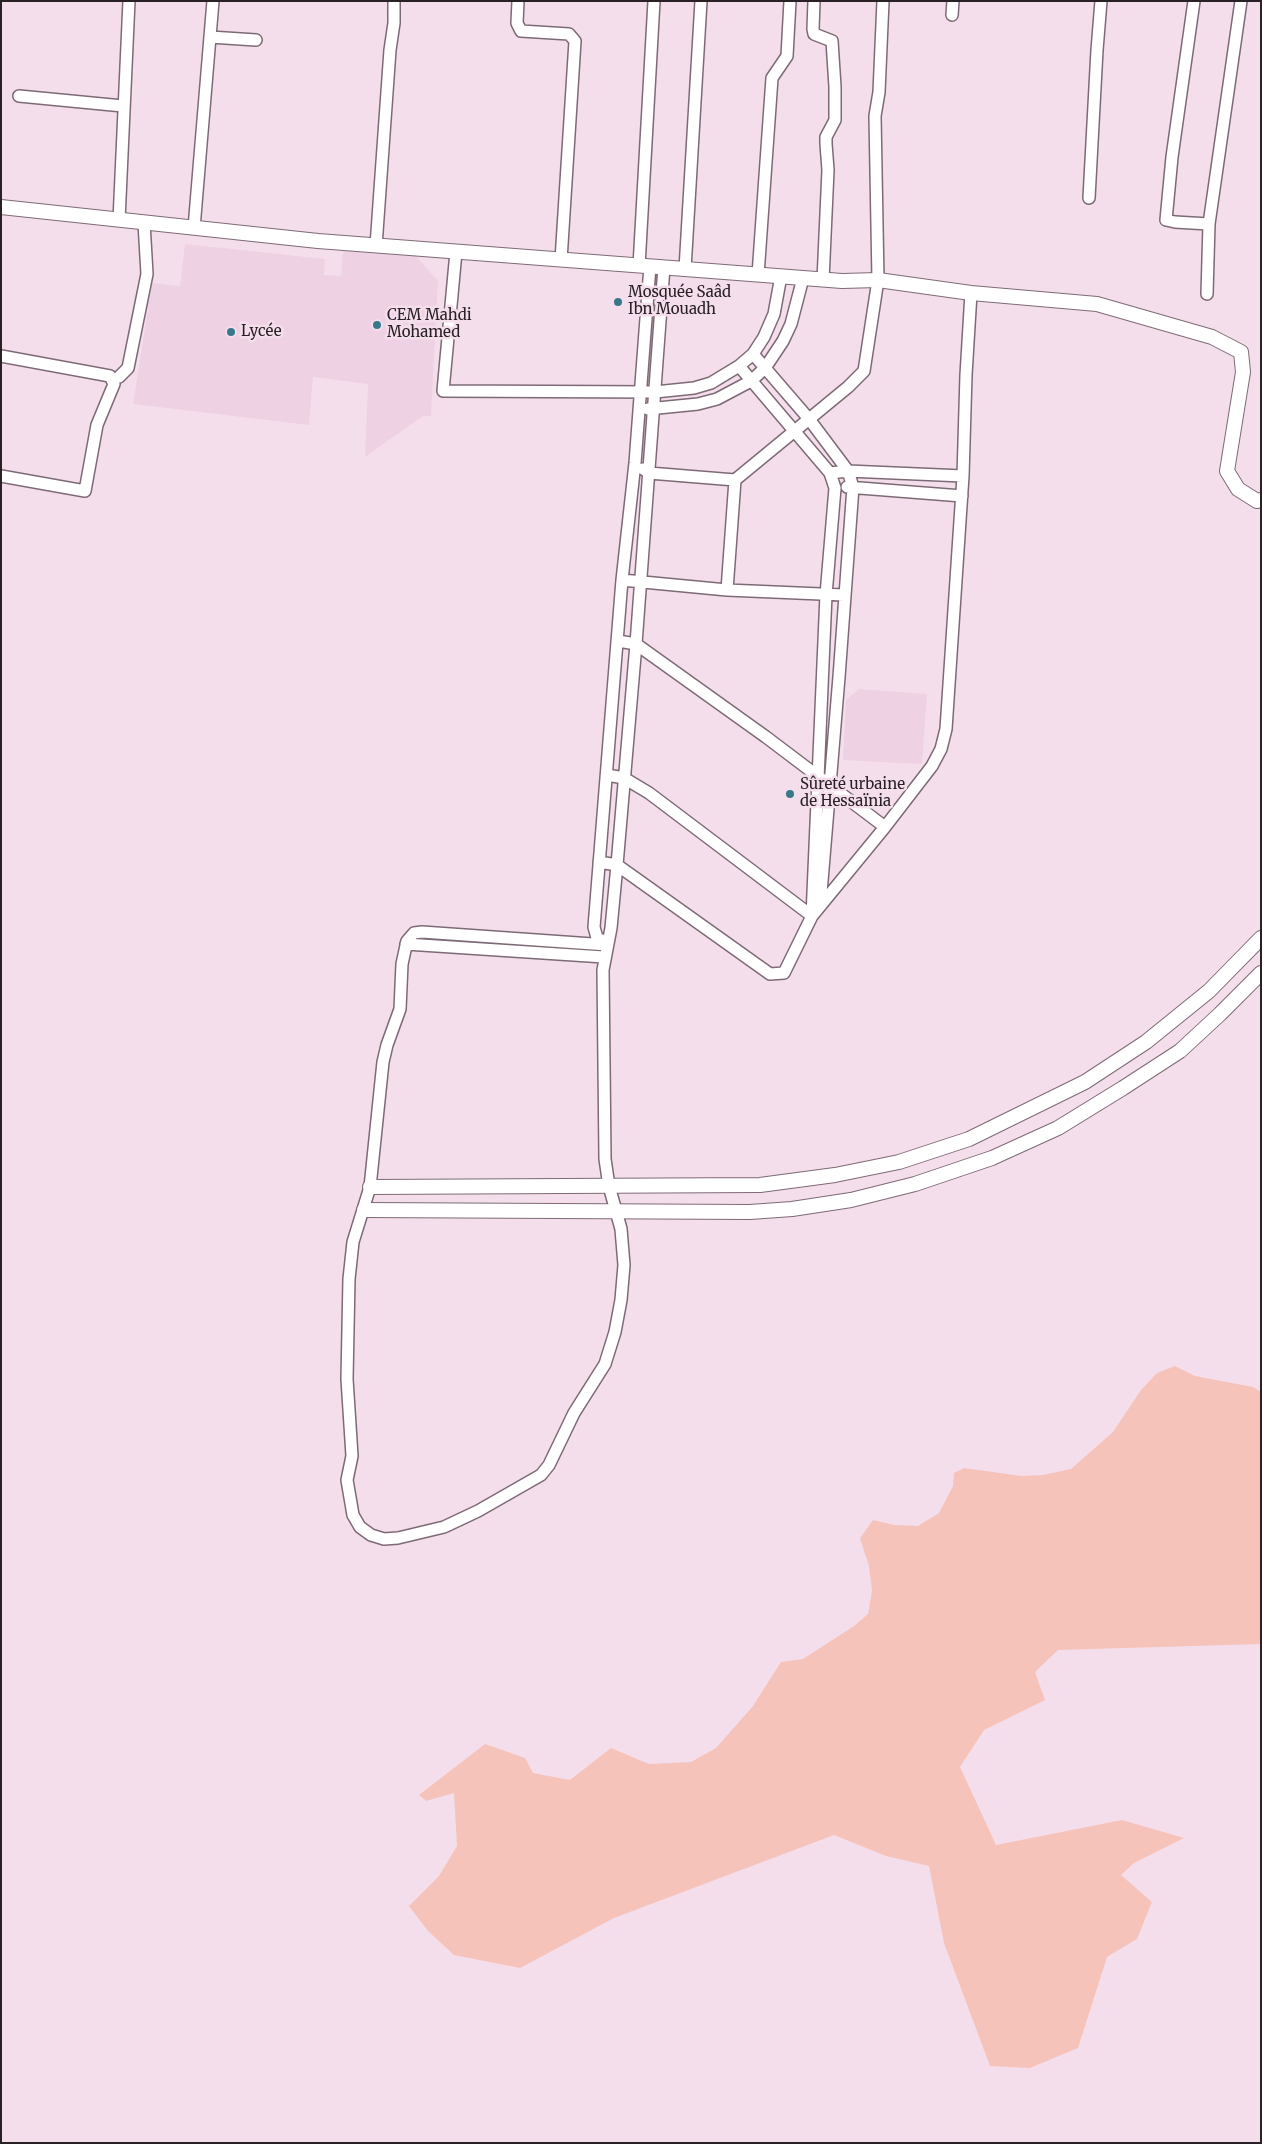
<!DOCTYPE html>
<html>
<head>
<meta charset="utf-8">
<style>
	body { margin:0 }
	#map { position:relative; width:1262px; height:2144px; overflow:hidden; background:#f5deec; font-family:Merriweather,serif }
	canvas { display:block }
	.frame { position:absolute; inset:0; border:2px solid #292126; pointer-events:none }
</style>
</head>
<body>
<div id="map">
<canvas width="1262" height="2144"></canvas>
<div class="frame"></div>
</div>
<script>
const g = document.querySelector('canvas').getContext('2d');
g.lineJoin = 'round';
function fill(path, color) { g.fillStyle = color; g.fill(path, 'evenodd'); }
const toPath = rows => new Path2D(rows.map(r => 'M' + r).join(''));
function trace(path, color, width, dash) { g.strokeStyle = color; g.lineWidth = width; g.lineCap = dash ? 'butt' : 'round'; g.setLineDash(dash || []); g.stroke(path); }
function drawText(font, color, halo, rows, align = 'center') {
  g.font = font + ' Merriweather,serif'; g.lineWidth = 5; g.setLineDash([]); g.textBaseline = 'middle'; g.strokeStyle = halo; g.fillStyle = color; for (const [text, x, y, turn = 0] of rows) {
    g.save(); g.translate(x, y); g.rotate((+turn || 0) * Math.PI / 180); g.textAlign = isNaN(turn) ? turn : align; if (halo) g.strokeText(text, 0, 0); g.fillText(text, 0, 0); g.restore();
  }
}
fill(toPath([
	[185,244,325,259,324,275,341,276,343,250,415,255,438,281,431,416,423,416,365,457,368,384,313,377,309,425,133,404,152,283,180,286],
	[859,689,927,694,922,764,843,760,846,700]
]), '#efd1e4');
fill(toPath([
	[1175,1366,1195,1376,1253,1387,1261,1392,1261,1644,1058,1650,1035,1672,1045,1700,984,1730,960,1767,996,1845,1122,1820,1184,1838,1134,1863,1121,1875,1152,1902,1137,1939,1107,1957,1078,2048,1030,2068,990,2066,944,1943,929,1866,886,1856,834,1835,614,1918,520,1968,454,1955,428,1931,409,1906,439,1876,457,1846,454,1793,426,1801,419,1795,485,1744,525,1758,533,1773,570,1780,611,1748,649,1764,691,1762,716,1748,753,1706,781,1662,803,1659,854,1626,868,1614,872,1591,869,1566,860,1538,873,1520,894,1525,918,1526,939,1513,953,1486,954,1473,964,1468,1021,1476,1043,1475,1071,1469,1113,1432,1141,1390,1157,1373]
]), '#f5c3ba');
const minor = toPath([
	[518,1,517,23,521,31,569,34,575,41,561,260],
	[814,1,813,29,814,34,832,41,835,87,835,120,826,137,826,144,828,170,823,280],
	[1194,1,1172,157,1166,220,1175,222,1209,224],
	[952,15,953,1],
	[210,37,256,40],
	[19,96,123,106],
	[1089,198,1097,50,1101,1],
	[119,220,129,1],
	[194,228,213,1],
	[376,246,390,50,394,23,394,1],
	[456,252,443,391,655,392,694,388,711,383,739,366,753,354,764,337,774,314,781,276],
	[639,266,654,1],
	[685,269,701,1],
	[758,275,772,78,787,56,790,1],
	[1207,294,1209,224,1241,1],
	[753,354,809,419,848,471,853,487,839,677,820,905],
	[1,356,110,376,114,384,97,425,85,491,1,476],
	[739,366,830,473,835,488,826,595,812,916],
	[119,377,128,368,147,274,144,223],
	[648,409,698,404,717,399,751,381,765,368,783,341,791,324,803,278],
	[643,469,649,473,735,480,848,387,864,371,878,280,875,116,879,92,883,1],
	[830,473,848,471,963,476],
	[847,487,962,496],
	[622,580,727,590,844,595],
	[727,590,735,480],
	[618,641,636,644,766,737,885,827],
	[607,775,624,778,649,793,812,916],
	[599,862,617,865,770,974,784,973,812,916,885,827,932,766,941,749,946,729,963,476,966,375,971,293],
	[607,942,597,938,594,927,622,580,635,463,650,266],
	[406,944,604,957],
	[607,945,422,932,414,933,407,941,402,964,400,1009,387,1045,383,1062,370,1187,353,1242,349,1279,347,1379,352,1456,347,1480,353,1515,360,1527,371,1535,384,1539,398,1538,444,1527,478,1511,541,1475,549,1465,574,1413,605,1364,615,1332,621,1300,624,1265,621,1229,609,1186,605,1159,603,970,611,928,617,865,636,644,664,267]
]);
const tertiary = toPath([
	[1,207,318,241,803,278,842,281,878,280,971,293,1097,304,1212,337,1241,352,1243,372,1227,471,1238,489,1257,501,1261,500],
	[370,1187,760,1185,835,1175,899,1162,969,1139,1085,1082,1146,1042,1209,991,1261,938],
	[364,1210,750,1212,792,1209,851,1200,915,1184,992,1158,1058,1128,1123,1088,1180,1051,1220,1014,1261,973]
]);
trace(minor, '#7e6a76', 14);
trace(tertiary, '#7e6a76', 16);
trace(minor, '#fff', 11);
trace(tertiary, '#fff', 14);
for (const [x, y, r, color] of [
	[618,302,5,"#37798a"],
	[377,325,5,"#37798a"],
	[231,332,5,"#37798a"],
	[790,794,5,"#37798a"]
]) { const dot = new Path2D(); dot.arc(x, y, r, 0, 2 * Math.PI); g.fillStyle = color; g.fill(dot); trace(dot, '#f5deec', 2); }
drawText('15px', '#292126', '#f5deec', [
	["Mosquée Saâd",628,293],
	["Ibn Mouadh",628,310],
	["CEM Mahdi",387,316],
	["Mohamed",387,333],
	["Lycée",241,332],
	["Sûreté urbaine",800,785],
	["de Hessaïnia",800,802]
], 'left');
</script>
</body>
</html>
